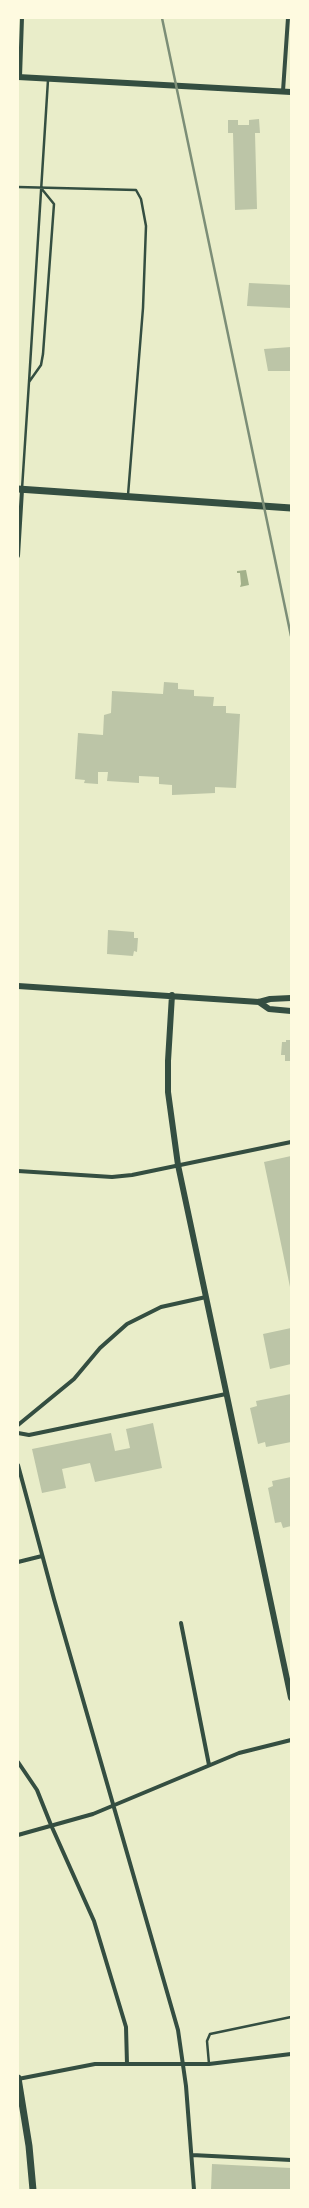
<!DOCTYPE html>
<html>
<head>
<meta charset="utf-8">
<style>
	body { margin:0 }
	#map { position:relative; width:309px; height:2208px; overflow:hidden; background:#e9edc9; font-family:Ubuntu,sans-serif }
	canvas { display:block }
	.frame { position:absolute; inset:0; border:19px solid #fefae0; pointer-events:none }
</style>
</head>
<body>
<div id="map">
<canvas width="309" height="2208"></canvas>
<div class="frame"></div>
</div>
<script>
const g = document.querySelector('canvas').getContext('2d');
g.lineJoin = 'round';
function fill(path, color) { g.fillStyle = color; g.fill(path, 'evenodd'); }
const toPath = rows => new Path2D(rows.map(r => 'M' + r).join(''));
function trace(path, color, width, dash) { g.strokeStyle = color; g.lineWidth = width; g.lineCap = dash ? 'butt' : 'round'; g.setLineDash(dash || []); g.stroke(path); }
fill(toPath([
	[246,570,249,585,240,587,241,584,240,573,237,573,237,571]
]), '#a3b18a');
fill(toPath([
	[259,119,260,133,255,133,257,209,235,210,233,133,228,133,228,120,238,120,238,125,249,125,249,120],
	[249,283,291,285,291,308,247,306],
	[291,347,291,371,268,371,264,349],
	[164,682,178,683,178,689,194,690,194,696,214,697,213,706,226,706,226,713,240,714,236,788,215,787,215,793,172,795,172,785,159,784,159,777,139,776,139,783,107,781,108,772,98,772,98,784,84,783,85,780,75,779,78,733,103,735,104,715,111,713,112,691,163,694],
	[108,930,134,932,134,938,138,938,137,952,134,951,133,956,107,954],
	[286,1040,291,1040,291,1061,285,1061,285,1055,281,1055,282,1042,286,1042],
	[291,1156,291,1287,290,1287,264,1162],
	[291,1328,291,1364,270,1369,263,1334],
	[291,1394,291,1442,266,1447,265,1442,258,1444,250,1408,257,1406,256,1401],
	[153,1423,162,1468,95,1482,90,1463,62,1469,66,1488,42,1493,32,1449,111,1433,115,1451,130,1448,126,1429],
	[291,1477,291,1526,283,1528,281,1522,275,1523,268,1488,273,1486,272,1481],
	[212,2164,291,2168,291,2190,211,2190]
]), '#bcc5a7');
trace(toPath([
	[18,187,136,190,141,199,146,226,143,308,128,495],
	[41,188,54,204,43,354,41,365,29,382,48,80],
	[22,489,29,382],
	[209,2064,207,2041,210,2034,291,2017]
]), '#344e41', 2.5);
trace(toPath([
	[20,77,22,18],
	[283,91,288,18],
	[18,556,22,490],
	[18,1171,112,1177,132,1175,291,1142],
	[18,1425,74,1379,100,1348,127,1324,161,1307,206,1297],
	[18,1433,29,1435,226,1394],
	[18,1465,54,1599,178,2030,186,2086,194,2190],
	[18,1562,42,1556],
	[181,1623,209,1765],
	[18,1762,37,1790,51,1825,94,1921,126,2027,127,2064],
	[18,1835,93,1814,239,1753,291,1740],
	[18,2079,95,2064,209,2064,291,2054],
	[192,2155,291,2160]
]), '#344e41', 4);
trace(toPath([
	[18,77,291,92],
	[18,986,259,1002,270,999,291,998],
	[172,995,168,1061,168,1092,178,1165,291,1698],
	[259,1002,269,1009,291,1011]
]), '#344e41', 6);
trace(toPath([
	[18,489,291,508],
	[18,2078,29,2146,33,2190]
]), '#344e41', 7);
trace(toPath([
	[162,18,291,636]
]), '#7c8e77', 2.5);
</script>
</body>
</html>
